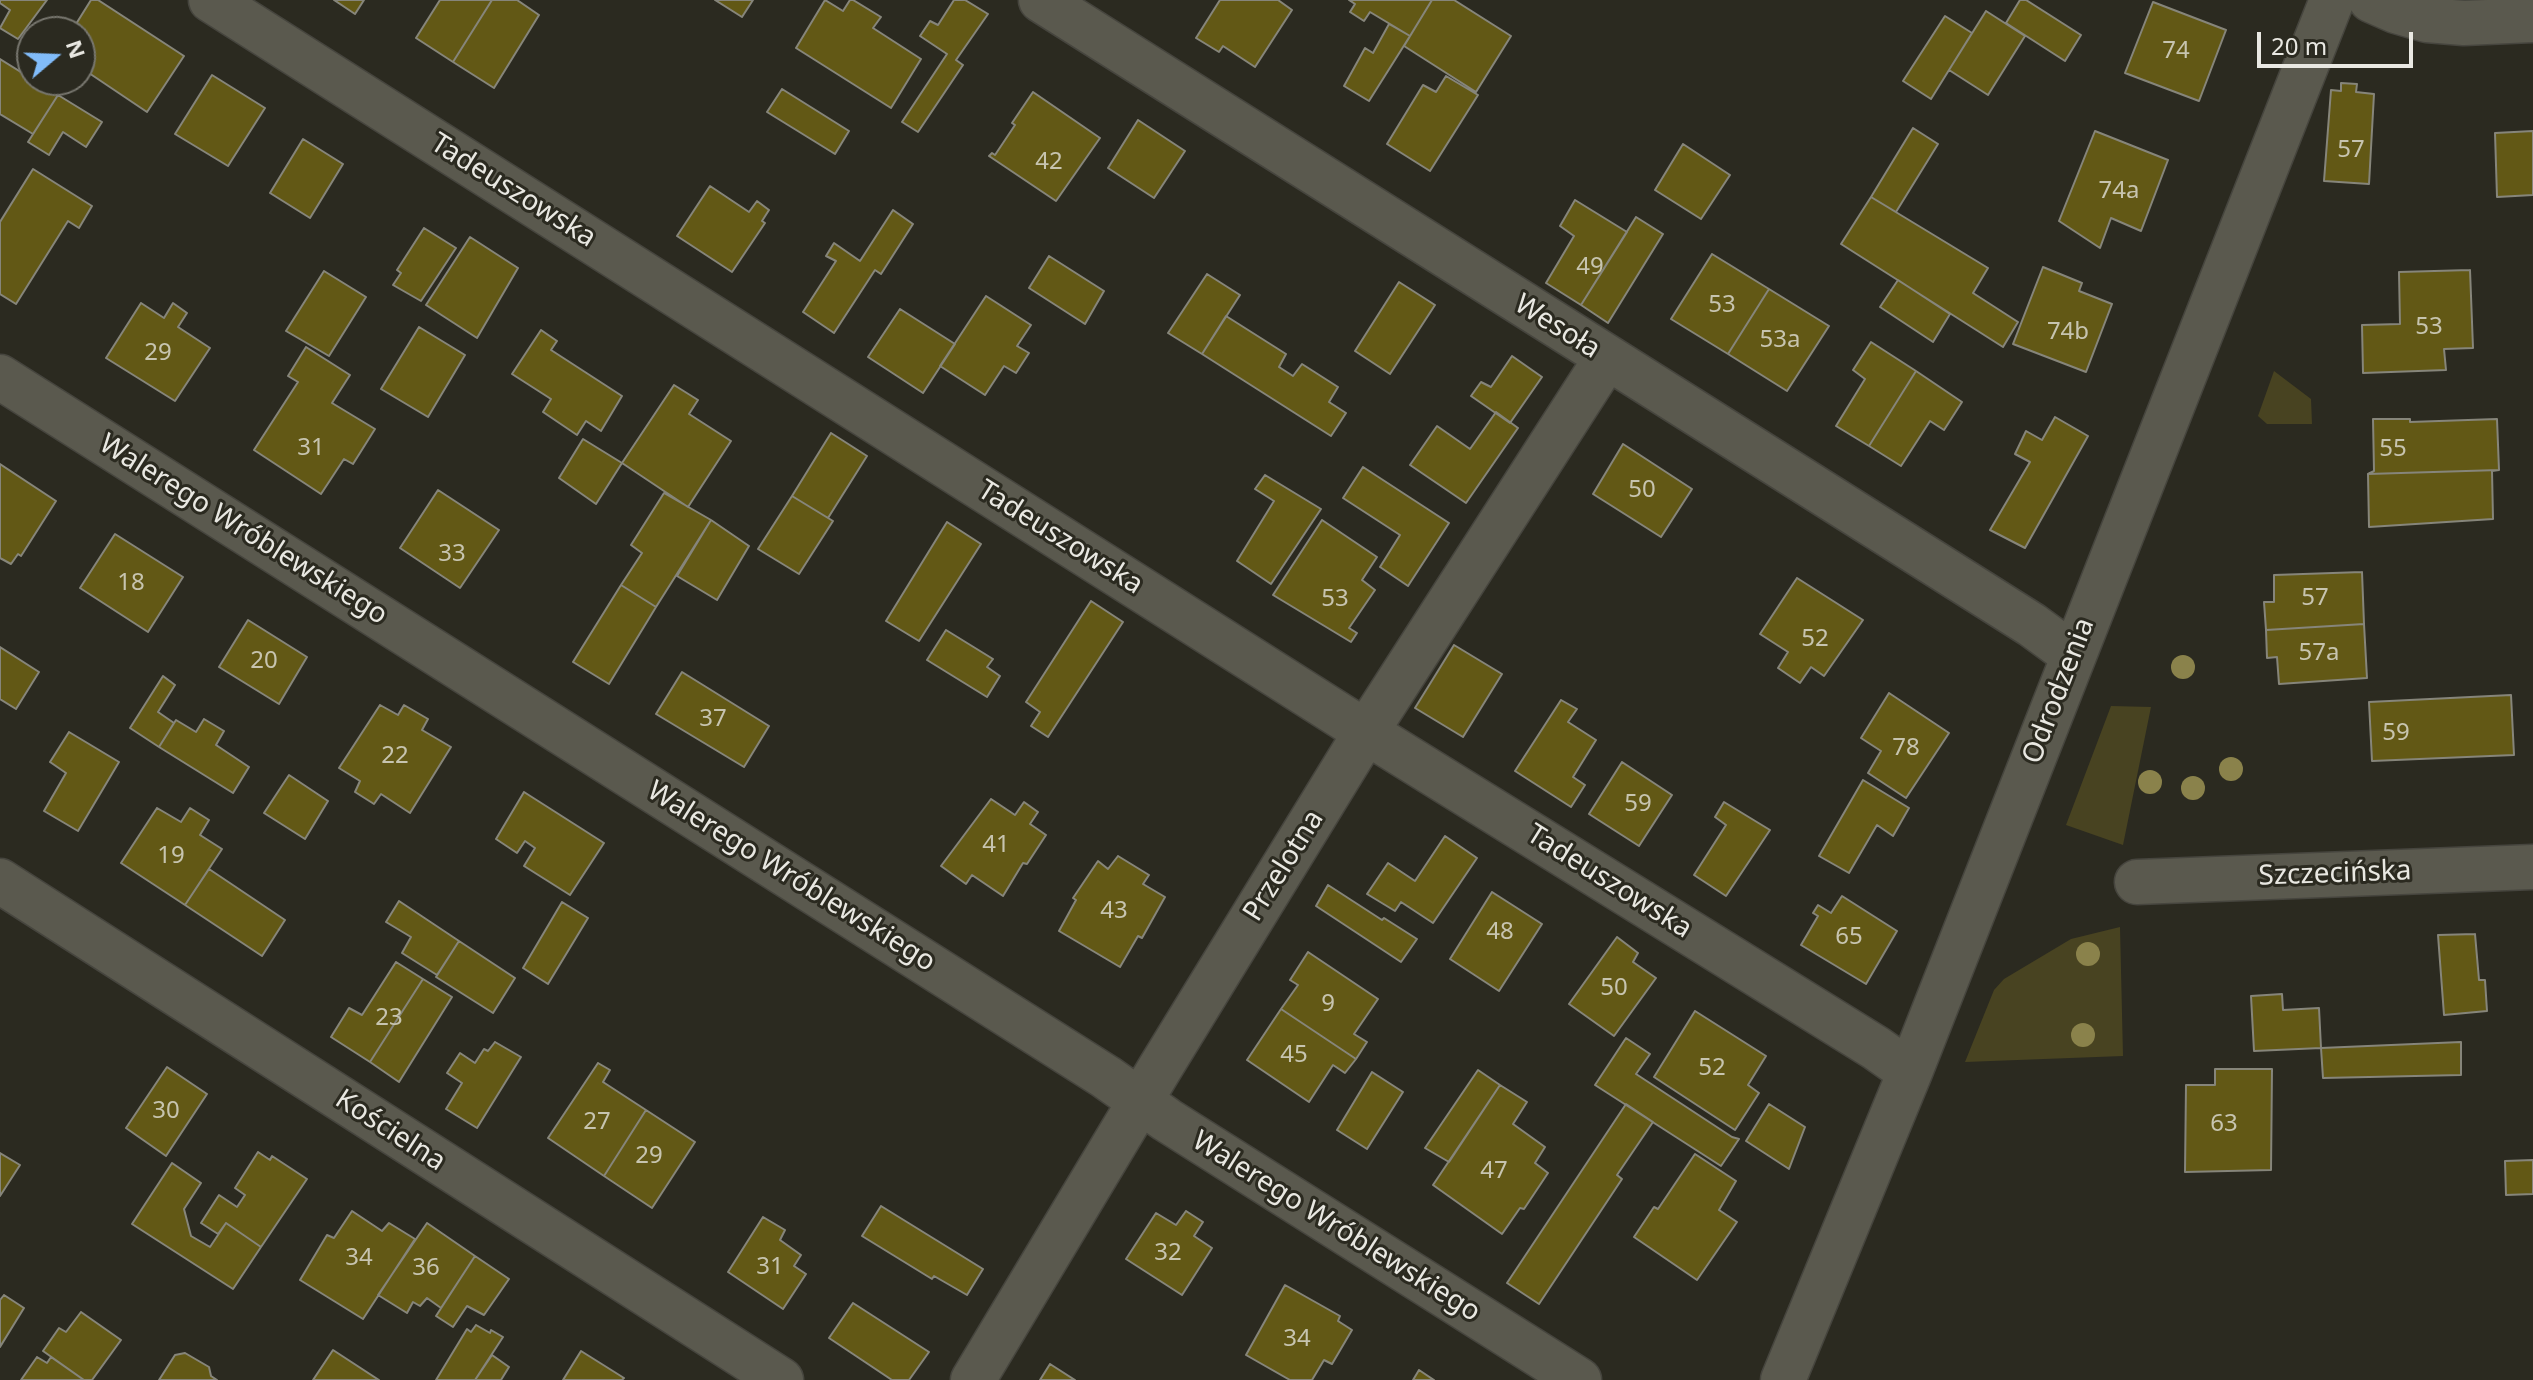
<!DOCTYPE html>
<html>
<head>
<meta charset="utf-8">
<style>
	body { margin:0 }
	#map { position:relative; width:2533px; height:1380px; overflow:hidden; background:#2b2a20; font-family:"Noto Sans",sans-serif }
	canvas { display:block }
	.north { position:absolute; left:16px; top:16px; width:80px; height:80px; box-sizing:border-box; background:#2b2a20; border:2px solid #77766e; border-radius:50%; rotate:71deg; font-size:22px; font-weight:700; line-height:32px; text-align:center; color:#e9e8e2 }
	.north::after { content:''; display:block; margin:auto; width:28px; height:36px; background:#81bcfa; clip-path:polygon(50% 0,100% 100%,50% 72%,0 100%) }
	.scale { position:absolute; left:2257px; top:32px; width:156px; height:36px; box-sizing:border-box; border:4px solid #e9e8e2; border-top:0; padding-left:10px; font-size:24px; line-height:28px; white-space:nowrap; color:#e9e8e2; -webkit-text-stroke:6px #2b2a20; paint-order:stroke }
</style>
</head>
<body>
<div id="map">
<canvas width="2533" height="1380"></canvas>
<div class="north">N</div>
<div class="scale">20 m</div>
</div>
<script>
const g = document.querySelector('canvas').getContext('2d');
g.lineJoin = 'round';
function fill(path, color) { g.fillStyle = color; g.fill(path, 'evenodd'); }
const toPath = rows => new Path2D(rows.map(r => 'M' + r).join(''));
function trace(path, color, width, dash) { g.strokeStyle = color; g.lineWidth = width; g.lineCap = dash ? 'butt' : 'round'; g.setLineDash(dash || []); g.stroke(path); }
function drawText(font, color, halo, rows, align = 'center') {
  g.font = font + ' "Noto Sans",sans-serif'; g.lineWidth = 6; g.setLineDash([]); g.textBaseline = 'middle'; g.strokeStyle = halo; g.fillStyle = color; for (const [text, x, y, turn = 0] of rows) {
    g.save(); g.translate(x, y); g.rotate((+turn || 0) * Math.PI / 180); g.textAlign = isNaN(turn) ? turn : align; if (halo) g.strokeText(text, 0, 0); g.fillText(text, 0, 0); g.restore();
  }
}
fill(toPath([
	[2274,371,2311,399,2312,424,2267,424,2258,416],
	[2111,706,2151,707,2123,845,2066,825],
	[2120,927,2123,1056,1965,1062,1994,990,2004,979,2071,939]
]), '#484321');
const building = toPath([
	[0,0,47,0,18,39,0,28,10,10,0,3,0,0],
	[91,0,98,0,184,56,147,112,80,67,80,32,71,32,91,0],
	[334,0,364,0,355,14,334,0],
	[440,0,492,0,453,62,416,38,440,0],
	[492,0,517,0,539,15,494,88,453,62,492,0],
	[715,0,753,0,742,17,715,0],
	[825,0,843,11,850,0,853,0,881,17,873,28,921,59,891,108,796,48,825,0],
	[954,0,965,0,988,14,956,60,963,65,918,132,902,122,947,54,920,36,930,21,938,25,954,0],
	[1220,0,1278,0,1292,10,1255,67,1223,46,1219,52,1196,38,1220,0],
	[1349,0,1432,0,1410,36,1370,12,1364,21,1350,12,1355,4,1349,0],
	[1432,0,1454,0,1511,36,1476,92,1404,46,1432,0],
	[2020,0,2026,0,2081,35,2065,61,2006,23,2020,0],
	[2153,2,2226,30,2199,101,2125,73,2153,2],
	[1986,11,2025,36,1988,95,1949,70,1986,11],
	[1945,16,1972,33,1931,99,1903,81,1945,16],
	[1389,24,1410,36,1369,101,1344,86,1365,48,1373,53,1389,24],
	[0,59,58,95,33,134,0,114,0,59],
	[212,75,265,108,228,166,175,134,212,75],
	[1446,76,1478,95,1430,171,1387,144,1423,85,1436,92,1446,76],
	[2341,83,2357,84,2356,92,2374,94,2369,184,2324,181,2331,90,2341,91,2341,83],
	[782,89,849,131,835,154,767,112,782,89],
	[1033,92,1100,138,1056,201,989,156,992,153,995,155,1015,125,1012,123,1033,92],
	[58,95,102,122,86,147,63,132,49,155,28,142,58,95],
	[1138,120,1185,151,1154,198,1108,168,1138,120],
	[1913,128,1938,144,1896,212,1871,197,1913,128],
	[2095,131,2168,160,2141,231,2111,218,2100,248,2059,221,2095,131],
	[2533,131,2533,195,2497,197,2495,133,2533,131],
	[303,139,343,164,310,218,270,193,303,139],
	[1683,144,1730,175,1701,219,1655,190,1683,144],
	[33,169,92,206,79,228,68,221,16,304,0,294,0,222,33,169],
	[710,186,749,212,757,201,769,210,762,221,765,223,732,272,677,236,710,186],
	[1871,197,1988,268,1973,293,2018,322,2003,347,1841,244,1871,197],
	[1575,200,1627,232,1581,305,1546,283,1574,236,1560,226,1575,200],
	[893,210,913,224,881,274,875,270,834,333,803,312,836,261,826,256,834,243,860,261,893,210],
	[1636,217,1663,234,1608,323,1581,305,1636,217],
	[424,228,456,248,421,301,393,285,401,273,397,270,424,228],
	[470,237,518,268,477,338,426,305,470,237],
	[1712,254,1769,289,1728,354,1671,319,1712,254],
	[1049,256,1104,291,1085,324,1029,288,1049,256],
	[2043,267,2082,283,2079,291,2112,304,2086,372,2013,344,2043,267],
	[2470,270,2473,348,2444,349,2446,370,2363,373,2362,325,2400,324,2399,272,2470,270],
	[324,271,366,297,329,356,286,331,324,271],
	[1207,274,1240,295,1202,354,1168,333,1207,274],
	[1898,280,1950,314,1933,342,1880,307,1898,280],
	[1399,282,1435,305,1390,374,1355,351,1399,282],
	[1769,289,1829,326,1787,391,1728,354,1769,289],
	[986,296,1031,325,1017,346,1029,353,1016,373,1004,366,985,395,940,366,986,296],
	[141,303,164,318,173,303,187,313,178,327,210,348,175,401,106,358,141,303],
	[900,309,955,344,923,393,868,357,900,309],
	[1226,316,1286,354,1279,367,1293,376,1302,364,1338,387,1329,402,1346,413,1331,436,1202,354,1226,316],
	[419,327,465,355,428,417,381,389,419,327],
	[541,330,557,341,551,350,622,396,601,431,586,421,577,435,543,412,551,399,512,374,541,330],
	[1871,342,1916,371,1869,446,1836,426,1865,379,1853,370,1871,342],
	[306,347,350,375,332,403,375,429,353,464,344,459,321,494,254,450,298,382,288,376,306,347],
	[1512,356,1542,377,1510,423,1471,396,1481,382,1491,387,1512,356],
	[1916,371,1962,402,1944,430,1930,421,1901,466,1869,446,1916,371],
	[674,385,698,400,689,414,731,441,688,507,622,463,674,385],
	[1496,412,1518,428,1466,503,1410,465,1437,426,1470,449,1496,412],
	[2055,417,2088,436,2025,548,1990,530,2030,462,2015,454,2026,431,2042,440,2055,417],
	[2373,419,2410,419,2410,422,2497,419,2499,470,2368,474,2374,471,2373,419],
	[831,433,867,456,828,518,792,496,831,433],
	[583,439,622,463,596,504,559,478,583,439],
	[1623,444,1692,489,1661,537,1593,494,1623,444],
	[0,464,56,501,21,556,18,554,11,564,0,558,0,464],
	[1363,467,1449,523,1408,586,1380,567,1400,535,1343,498,1363,467],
	[2499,470,2492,471,2493,519,2369,527,2368,474,2499,470],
	[1265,475,1321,509,1271,584,1237,561,1274,501,1255,489,1265,475],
	[438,490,499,530,460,588,400,548,438,490],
	[664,493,711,520,656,607,621,585,642,553,631,545,664,493],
	[792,496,833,521,799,574,758,549,792,496],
	[711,520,749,546,717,600,677,576,711,520],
	[1322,520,1377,557,1362,580,1375,590,1349,628,1357,633,1351,642,1273,595,1322,520],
	[947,522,981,544,919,641,886,621,947,522],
	[115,534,183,577,148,632,80,588,115,534],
	[2362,572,2364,624,2266,630,2264,602,2274,602,2274,575,2362,572],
	[1797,578,1863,620,1824,676,1811,667,1800,683,1778,668,1788,652,1760,634,1797,578],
	[621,585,656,607,609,684,573,662,621,585],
	[1091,601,1123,622,1048,737,1031,726,1040,712,1026,702,1091,601],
	[248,620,307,657,279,704,219,667,248,620],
	[2364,624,2367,678,2279,684,2277,657,2267,658,2266,630,2364,624],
	[946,630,993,659,987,667,1000,676,987,697,927,660,946,630],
	[1454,645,1502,674,1463,737,1415,708,1454,645],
	[0,647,39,672,16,709,0,699,0,647],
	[682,672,769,726,744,767,656,714,682,672],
	[163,676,175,685,158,712,174,723,159,747,130,728,163,676],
	[1889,693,1949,733,1906,798,1868,773,1881,751,1861,738,1889,693],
	[2511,695,2514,755,2372,761,2369,702,2511,695],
	[1561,700,1577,709,1568,722,1596,740,1573,777,1585,785,1571,807,1515,771,1561,700],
	[380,705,398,715,404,705,428,719,422,730,451,747,410,813,381,794,374,804,355,792,360,781,339,768,380,705],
	[204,719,224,731,216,745,249,767,233,793,159,747,176,720,196,732,204,719],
	[69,732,119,762,78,831,44,811,66,773,50,762,69,732],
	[1622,762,1672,795,1639,846,1589,814,1622,762],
	[289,775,328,801,305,839,264,813,289,775],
	[1863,780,1909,808,1893,836,1877,825,1849,873,1819,856,1863,780],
	[524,792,604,843,570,895,524,866,535,848,525,841,517,853,496,839,524,792],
	[991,799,1015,815,1024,802,1038,812,1030,824,1046,835,1027,864,1023,863,1003,896,972,875,966,884,941,866,991,799],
	[1724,802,1770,830,1726,896,1694,875,1726,825,1715,817,1724,802],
	[157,808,181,822,190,808,209,820,200,835,222,849,185,905,121,863,157,808],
	[1445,836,1477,858,1433,923,1401,902,1395,911,1367,894,1388,863,1415,881,1445,836],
	[1118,856,1149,875,1143,884,1165,897,1142,938,1138,936,1120,967,1059,931,1076,900,1073,898,1098,861,1108,869,1118,856],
	[209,869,285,920,262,956,185,905,209,869],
	[1328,885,1382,920,1384,918,1417,939,1401,962,1316,906,1328,885],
	[1492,892,1542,924,1499,991,1450,959,1492,892],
	[1842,896,1897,931,1866,984,1801,945,1818,916,1813,913,1818,905,1831,913,1842,896],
	[399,901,459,941,437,975,402,953,411,937,386,922,399,901],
	[562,902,588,918,548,984,523,968,562,902],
	[2475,934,2479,980,2485,980,2487,1011,2444,1015,2438,935,2475,934],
	[1617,937,1638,953,1633,962,1656,978,1614,1036,1569,1004,1617,937],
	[459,941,515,978,493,1013,436,977,459,941],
	[1308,952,1378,999,1354,1034,1367,1042,1356,1059,1281,1009,1298,985,1290,980,1308,952],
	[396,962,423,979,370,1062,331,1037,349,1008,362,1015,396,962],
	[423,979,452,997,399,1082,370,1062,423,979],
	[2282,994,2283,1010,2319,1008,2321,1048,2254,1051,2251,996,2282,994],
	[1281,1009,1356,1059,1345,1073,1333,1065,1309,1102,1247,1060,1281,1009],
	[1695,1011,1766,1056,1748,1085,1759,1093,1735,1130,1654,1077,1695,1011],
	[1626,1038,1650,1054,1636,1074,1732,1137,1739,1139,1721,1166,1595,1085,1626,1038],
	[495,1042,521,1057,477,1128,446,1109,462,1083,447,1073,460,1053,475,1063,484,1049,488,1051,495,1042],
	[2461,1042,2461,1075,2323,1078,2321,1048,2461,1042],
	[598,1063,610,1070,603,1082,646,1110,604,1176,548,1138,598,1063],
	[167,1067,207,1094,166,1156,126,1128,167,1067],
	[2215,1069,2272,1069,2271,1170,2185,1172,2186,1085,2215,1085,2215,1069],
	[1478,1070,1500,1085,1449,1162,1425,1148,1478,1070],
	[1372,1072,1403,1092,1367,1149,1337,1130,1372,1072],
	[1500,1085,1527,1102,1513,1124,1545,1147,1535,1163,1548,1173,1524,1209,1520,1208,1502,1234,1433,1185,1500,1085],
	[1626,1104,1653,1122,1617,1175,1622,1179,1539,1304,1507,1283,1626,1104],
	[1769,1104,1805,1127,1789,1169,1746,1141,1769,1104],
	[646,1110,695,1142,652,1208,604,1176,646,1110],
	[258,1152,270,1160,272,1156,307,1179,261,1247,226,1223,218,1234,201,1223,219,1195,237,1207,245,1195,235,1188,258,1152],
	[0,1153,20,1165,0,1196,0,1153],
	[1695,1154,1736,1181,1719,1210,1737,1222,1697,1280,1634,1237,1654,1207,1658,1209,1695,1154],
	[2533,1160,2533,1194,2506,1195,2505,1161,2533,1160],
	[172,1163,201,1183,184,1209,191,1236,210,1247,226,1223,261,1247,233,1289,132,1224,172,1163],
	[881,1206,983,1269,967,1295,934,1276,932,1279,862,1236,881,1206],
	[352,1211,382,1231,389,1223,415,1239,363,1319,300,1280,327,1235,334,1238,352,1211],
	[1186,1211,1203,1222,1194,1236,1212,1248,1182,1295,1126,1259,1156,1213,1176,1225,1186,1211],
	[763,1217,785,1230,780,1240,801,1255,794,1266,806,1274,783,1309,728,1272,763,1217],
	[427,1223,475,1256,441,1308,427,1298,420,1306,413,1302,407,1313,378,1295,427,1223],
	[475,1256,509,1279,484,1315,467,1306,453,1327,436,1316,475,1256],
	[1285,1285,1340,1316,1338,1321,1352,1330,1332,1364,1324,1360,1312,1380,1290,1380,1246,1355,1285,1285],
	[4,1295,24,1308,0,1347,0,1300,4,1295],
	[853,1303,929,1352,909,1380,892,1380,829,1338,853,1303],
	[81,1312,121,1340,92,1380,84,1380,43,1351,59,1328,66,1332,81,1312],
	[476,1325,490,1333,491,1330,503,1337,475,1380,436,1380,467,1329,471,1332,476,1325],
	[333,1350,379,1380,313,1380,333,1350],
	[581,1351,624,1378,622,1380,563,1380,581,1351],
	[185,1353,209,1367,211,1376,217,1380,159,1380,175,1355,185,1353],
	[492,1355,509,1367,501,1380,475,1380,492,1355],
	[37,1357,47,1363,51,1357,84,1380,21,1380,37,1357],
	[1050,1364,1075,1380,1040,1380,1050,1364],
	[1419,1370,1434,1380,1413,1380,1419,1370]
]);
fill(building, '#625815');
trace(building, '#86857a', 2);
const minor = toPath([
	[211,0,1366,732,1876,1048,1910,1072],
	[1041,0,2032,625,2073,655],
	[2371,0,2396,11,2427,20,2464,23,2533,20],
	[0,377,1106,1077,1167,1120,1579,1380],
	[0,881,781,1380],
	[2137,882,2533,867],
	[973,1380,1160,1068,1366,732,1606,359],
	[1783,1380,1910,1072,2332,0]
]);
trace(minor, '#46453e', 47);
trace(minor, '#5a594e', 44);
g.fillStyle = '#8a824b';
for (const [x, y] of [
	[2183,667],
	[2231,769],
	[2150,782],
	[2193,788],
	[2088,954],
	[2083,1035]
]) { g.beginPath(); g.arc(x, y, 12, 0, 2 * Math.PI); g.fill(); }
drawText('24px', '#c7c4af', null, [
	["74",2176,51],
	["57",2351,150],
	["42",1049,162],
	["74a",2119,191],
	["49",1590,267],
	["53",1722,305],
	["53",2429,327],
	["74b",2068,332],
	["53a",1780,340],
	["29",158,353],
	["31",311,448],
	["55",2393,449],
	["50",1642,490],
	["33",452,554],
	["18",131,583],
	["57",2315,598],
	["53",1335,599],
	["52",1815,639],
	["57a",2319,653],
	["20",264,661],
	["37",713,719],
	["59",2396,733],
	["78",1906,748],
	["22",395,756],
	["59",1638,804],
	["41",996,845],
	["19",171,856],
	["43",1114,911],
	["48",1500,932],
	["65",1849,937],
	["50",1614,988],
	["9",1328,1004],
	["23",389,1018],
	["45",1294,1055],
	["52",1712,1068],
	["30",166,1111],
	["27",597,1122],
	["63",2224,1124],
	["29",649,1156],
	["47",1494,1171],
	["32",1168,1253],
	["34",359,1258],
	["31",770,1267],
	["36",426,1268],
	["34",1297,1339]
]);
drawText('28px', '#e9e8e2', '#2b2a20', [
	["Tadeuszowska",513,191,32],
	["Wesoła",1557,327,32],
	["Walerego Wróblewskiego",243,530,32],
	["Tadeuszowska",1060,538,32],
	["Odrodzenia",2059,691,-69],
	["Przelotna",1284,866,-58],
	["Szczecińska",2335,874,-2],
	["Walerego Wróblewskiego",791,877,32],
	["Tadeuszowska",1609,882,32],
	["Kościelna",390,1131,33],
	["Walerego Wróblewskiego",1336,1227,32]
]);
</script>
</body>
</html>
